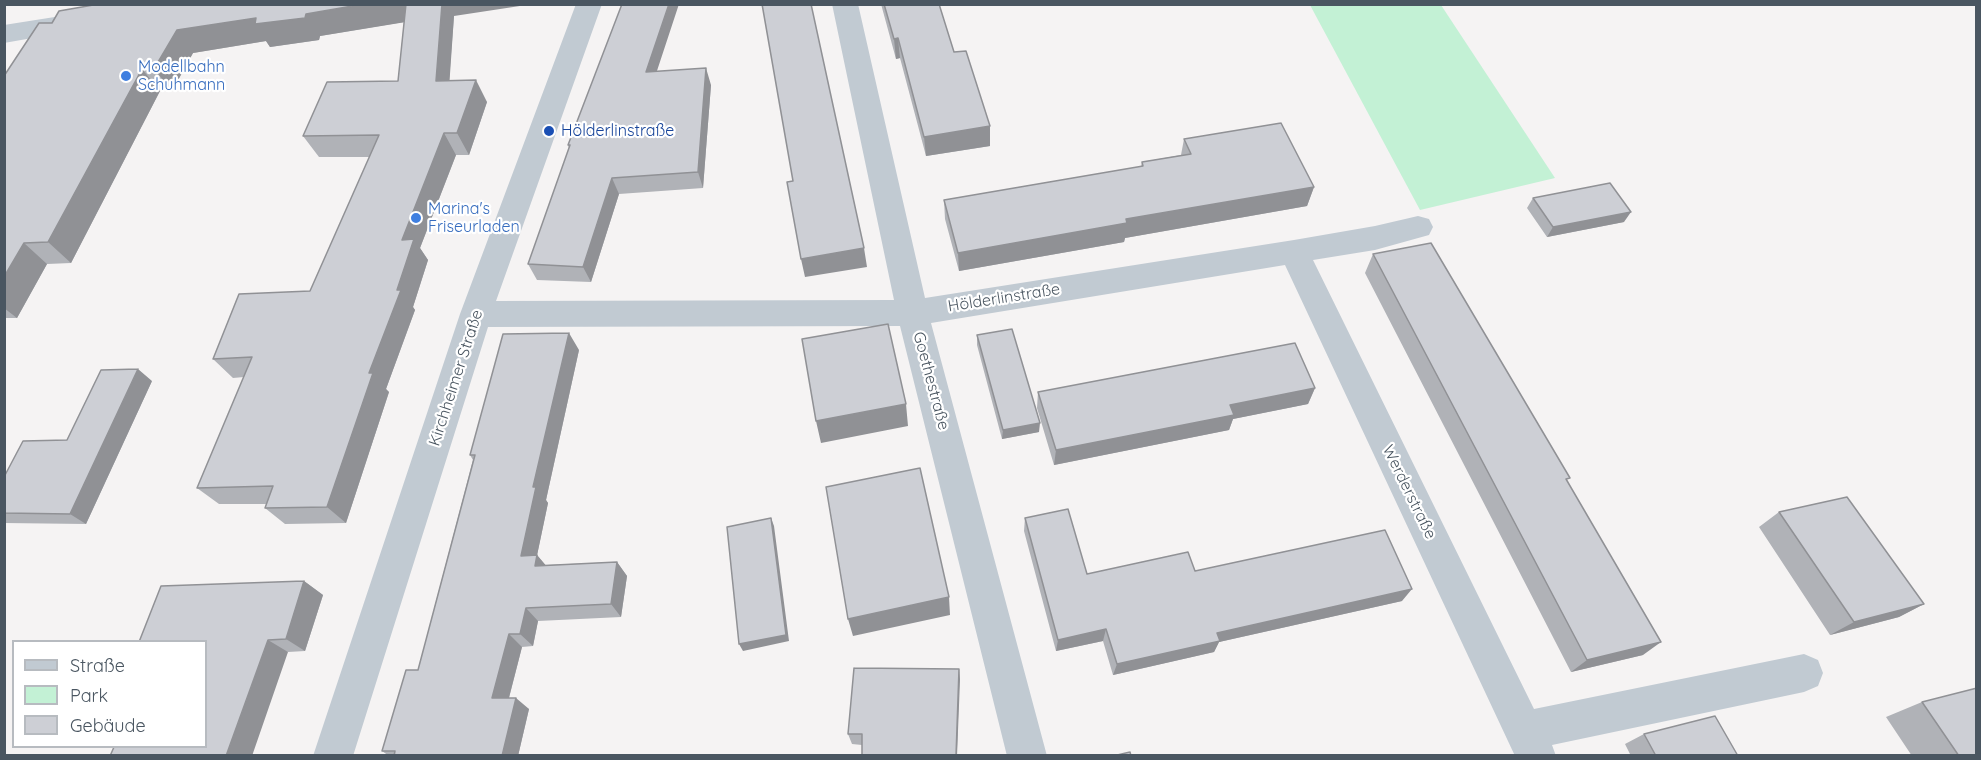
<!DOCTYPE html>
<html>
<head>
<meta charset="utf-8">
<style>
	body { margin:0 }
	#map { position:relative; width:1981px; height:760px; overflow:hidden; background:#f5f3f3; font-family:Quicksand,sans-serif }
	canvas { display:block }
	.frame { position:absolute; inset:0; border:6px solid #4a5661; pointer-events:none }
	.legend { position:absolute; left:12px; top:640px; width:195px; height:108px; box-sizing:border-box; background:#fff; border:2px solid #b7bbc0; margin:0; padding:8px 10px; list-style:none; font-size:18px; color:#4a5661 }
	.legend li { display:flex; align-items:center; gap:12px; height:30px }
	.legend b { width:30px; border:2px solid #b7bbc0 }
</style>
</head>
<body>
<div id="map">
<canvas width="1981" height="760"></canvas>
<div class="frame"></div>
<ul class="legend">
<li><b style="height:8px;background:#c1cad2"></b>Straße</li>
<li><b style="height:16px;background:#c3f1d5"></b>Park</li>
<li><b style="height:16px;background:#cdcfd5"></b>Gebäude</li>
</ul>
</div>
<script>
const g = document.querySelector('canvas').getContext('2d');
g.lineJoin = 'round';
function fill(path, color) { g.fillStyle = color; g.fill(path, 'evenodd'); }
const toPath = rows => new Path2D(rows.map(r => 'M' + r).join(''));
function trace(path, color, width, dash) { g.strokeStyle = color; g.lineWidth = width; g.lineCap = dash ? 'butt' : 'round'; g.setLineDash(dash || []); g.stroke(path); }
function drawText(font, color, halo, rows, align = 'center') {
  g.font = font + ' Quicksand,sans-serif'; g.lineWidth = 4.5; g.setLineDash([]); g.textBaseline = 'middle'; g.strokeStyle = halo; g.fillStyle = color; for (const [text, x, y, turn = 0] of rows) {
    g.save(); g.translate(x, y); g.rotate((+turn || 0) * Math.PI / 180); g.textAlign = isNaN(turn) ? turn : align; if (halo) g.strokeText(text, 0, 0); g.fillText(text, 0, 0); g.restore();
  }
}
fill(toPath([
	[1310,5,1441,5,1555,178,1420,210]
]), '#c3f1d5');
fill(toPath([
	[576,4,602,4,496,301,894,300,832,4,858,4,925,298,1294,240,1375,226,1418,216,1429,219,1433,227,1429,235,1375,250,1313,260,1534,709,1804,654,1818,660,1823,673,1818,686,1804,692,1552,745,1556,756,1515,756,1285,265,931,323,1047,756,1007,756,900,326,488,327,353,756,313,756,460,314,576,4],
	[80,13,89,16,93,22,89,28,4,43,4,25,80,13]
]), '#c1cad2');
fill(toPath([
	[881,4,939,4,954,52,990,146,926,156,900,58,896,59],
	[454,16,449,81,487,102,469,155,456,155,420,248,428,260,413,307,415,310,386,389,389,392,346,523,285,524,265,508,267,504,219,504,197,488,244,377,233,378,213,359,310,291,370,157,319,157,303,136,398,81,404,22,320,36,319,40,270,47,266,41,193,53,172,91,160,91,71,263,47,264,17,318,4,318,4,76,39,23],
	[657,71,711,85,703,188,619,194,591,282,537,280,528,264,569,148,568,145],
	[1184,139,1314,187,1307,206,1125,238,1124,242,959,271,945,219,944,200,1141,167,1142,162,1181,155],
	[1533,198,1624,222,1547,237,1527,208],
	[1373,254,1567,480,1643,655,1571,672,1365,273],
	[977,335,1039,432,1002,439,977,345],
	[579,350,546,500,548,503,537,555,545,565,617,562,627,576,621,617,538,621,533,646,522,647,509,698,529,709,518,756,389,756,382,751,418,670,473,460,470,455],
	[152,381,86,524,4,523,4,477,67,440],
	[1315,388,1308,404,1233,419,1229,430,1054,465,1037,408,1038,392],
	[1779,512,1924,604,1899,617,1830,635,1759,527],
	[1025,518,1087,574,1195,571,1402,601,1219,642,1214,652,1113,675,1103,641,1056,651,1024,531],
	[304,581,323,595,305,651,288,652,206,642],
	[959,669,960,680,862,745,852,744,848,734],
	[1922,702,1977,756,1912,756,1886,717],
	[1644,734,1738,756,1631,756,1625,744]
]), '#b0b2b7');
fill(toPath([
	[364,4,410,4,418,20,320,36,319,40,270,47,266,41,193,53,172,91,154,69,177,30,256,18,306,14],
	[442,4,533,4,454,16,448,103,436,81],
	[669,4,679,4,651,89,646,72],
	[898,38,900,58,896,59,894,39],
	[706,68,711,85,703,188,698,172],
	[142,69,160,91,71,263,48,242],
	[476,80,487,102,469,155,457,133],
	[990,126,990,146,926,156,924,137],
	[444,133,456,155,420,248,428,260,413,307,415,310,386,389,389,392,346,523,327,507,369,373,397,290,402,240],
	[612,178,619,194,591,282,583,267],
	[1314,187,1307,206,1125,238,1124,242,959,271,958,253,1126,219],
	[1631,212,1624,222,1547,237,1553,227],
	[24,243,47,264,17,318,4,308,4,277],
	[864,248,867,267,805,277,801,259],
	[569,333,579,350,546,500,548,503,534,570,521,556,533,487],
	[138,369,152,381,86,524,70,514],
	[1315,388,1308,404,1233,419,1229,430,1054,465,1056,450,1230,405],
	[906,404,908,426,821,443,816,421],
	[1040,423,1039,432,1002,439,1003,430],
	[771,518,774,526,789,641,743,651,739,644],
	[537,555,549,569,535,566],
	[617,562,627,576,621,617,611,604],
	[304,581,323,595,305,651,286,639],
	[1412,589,1402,601,1219,642,1214,652,1113,675,1117,664,1217,633],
	[949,597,950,615,853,636,848,619],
	[1924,604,1899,617,1830,635,1854,622],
	[526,608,538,621,533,646,520,634],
	[1106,629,1103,641,1056,651,1058,640],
	[509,634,522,647,506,709,492,698],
	[268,640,288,652,252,756,226,756],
	[1661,642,1643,655,1571,672,1587,660],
	[959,669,960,680,957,756,956,756],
	[516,698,529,709,518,756,502,756]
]), '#909195');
const building = toPath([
	[99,4,364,4,306,14,305,18,255,24,256,18,177,30,154,69,142,69,48,242,24,243,4,277,4,76,39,23,52,23,59,11,99,4],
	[406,4,442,4,436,81,476,80,457,133,444,133,402,240,414,239,397,290,401,290,369,373,373,373,327,507,265,508,273,486,197,488,252,357,213,359,239,294,310,291,379,135,303,136,327,82,398,81,406,4],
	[622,4,669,4,646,72,706,68,698,172,612,178,583,267,528,264,570,145,568,145,622,4],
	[762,4,811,4,864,248,801,259,787,182,793,181,762,4],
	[884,4,939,4,954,52,966,51,990,126,924,137,898,38,894,39,884,4],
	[1281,123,1314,187,1126,219,1127,223,958,253,944,200,1143,166,1142,162,1191,154,1184,139,1281,123],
	[1610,183,1631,212,1553,227,1533,198,1610,183],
	[1431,243,1570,478,1566,479,1661,642,1587,660,1373,254,1431,243],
	[888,324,906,404,816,421,802,339,888,324],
	[1012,329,1040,423,1003,430,977,335,1012,329],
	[569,333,533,487,536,487,521,556,537,555,535,566,617,562,611,604,526,608,520,634,509,634,492,698,516,698,502,756,394,756,395,751,382,751,406,670,418,670,475,455,470,455,503,334,569,333],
	[1295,343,1315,388,1230,405,1234,415,1056,450,1038,392,1295,343],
	[138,369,70,514,4,513,4,477,23,441,67,440,101,370,138,369],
	[920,468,949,597,848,619,826,487,920,468],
	[1847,497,1924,604,1854,622,1779,512,1847,497],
	[1068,509,1087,574,1188,552,1195,571,1385,530,1412,589,1217,633,1220,641,1117,664,1106,629,1058,640,1025,518,1068,509],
	[771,518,786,635,739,644,727,527,771,518],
	[304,581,286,639,268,640,226,756,110,756,114,747,206,747,206,642,139,642,161,586,304,581],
	[854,668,959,669,956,756,862,756,862,734,848,734,854,668],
	[1977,688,1977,756,1959,756,1922,702,1977,688],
	[1715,716,1738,756,1656,756,1644,734,1715,716],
	[1130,752,1131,756,1113,756,1130,752]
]);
fill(building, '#cdcfd5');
trace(building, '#909195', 1.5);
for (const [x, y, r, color] of [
	[126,76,6,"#3f7fe0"],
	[549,131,6,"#1a4fb4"],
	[416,218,6,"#3f7fe0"]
]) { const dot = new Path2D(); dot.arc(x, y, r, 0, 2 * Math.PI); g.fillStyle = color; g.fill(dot); trace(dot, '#fff', 2); }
drawText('16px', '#366cbe', '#fff', [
	["Modellbahn",138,67],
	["Schuhmann",138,85],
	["Marina's",428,209],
	["Friseurladen",428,227]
], 'left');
drawText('16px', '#164399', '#fff', [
	["Hölderlinstraße",561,131]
], 'left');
drawText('16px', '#4a5661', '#fff', [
	["Hölderlinstraße",1004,298,-9],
	["Kirchheimer Straße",456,378,-72],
	["Goethestraße",931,381,75],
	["Werderstraße",1409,492,64]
]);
</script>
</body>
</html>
